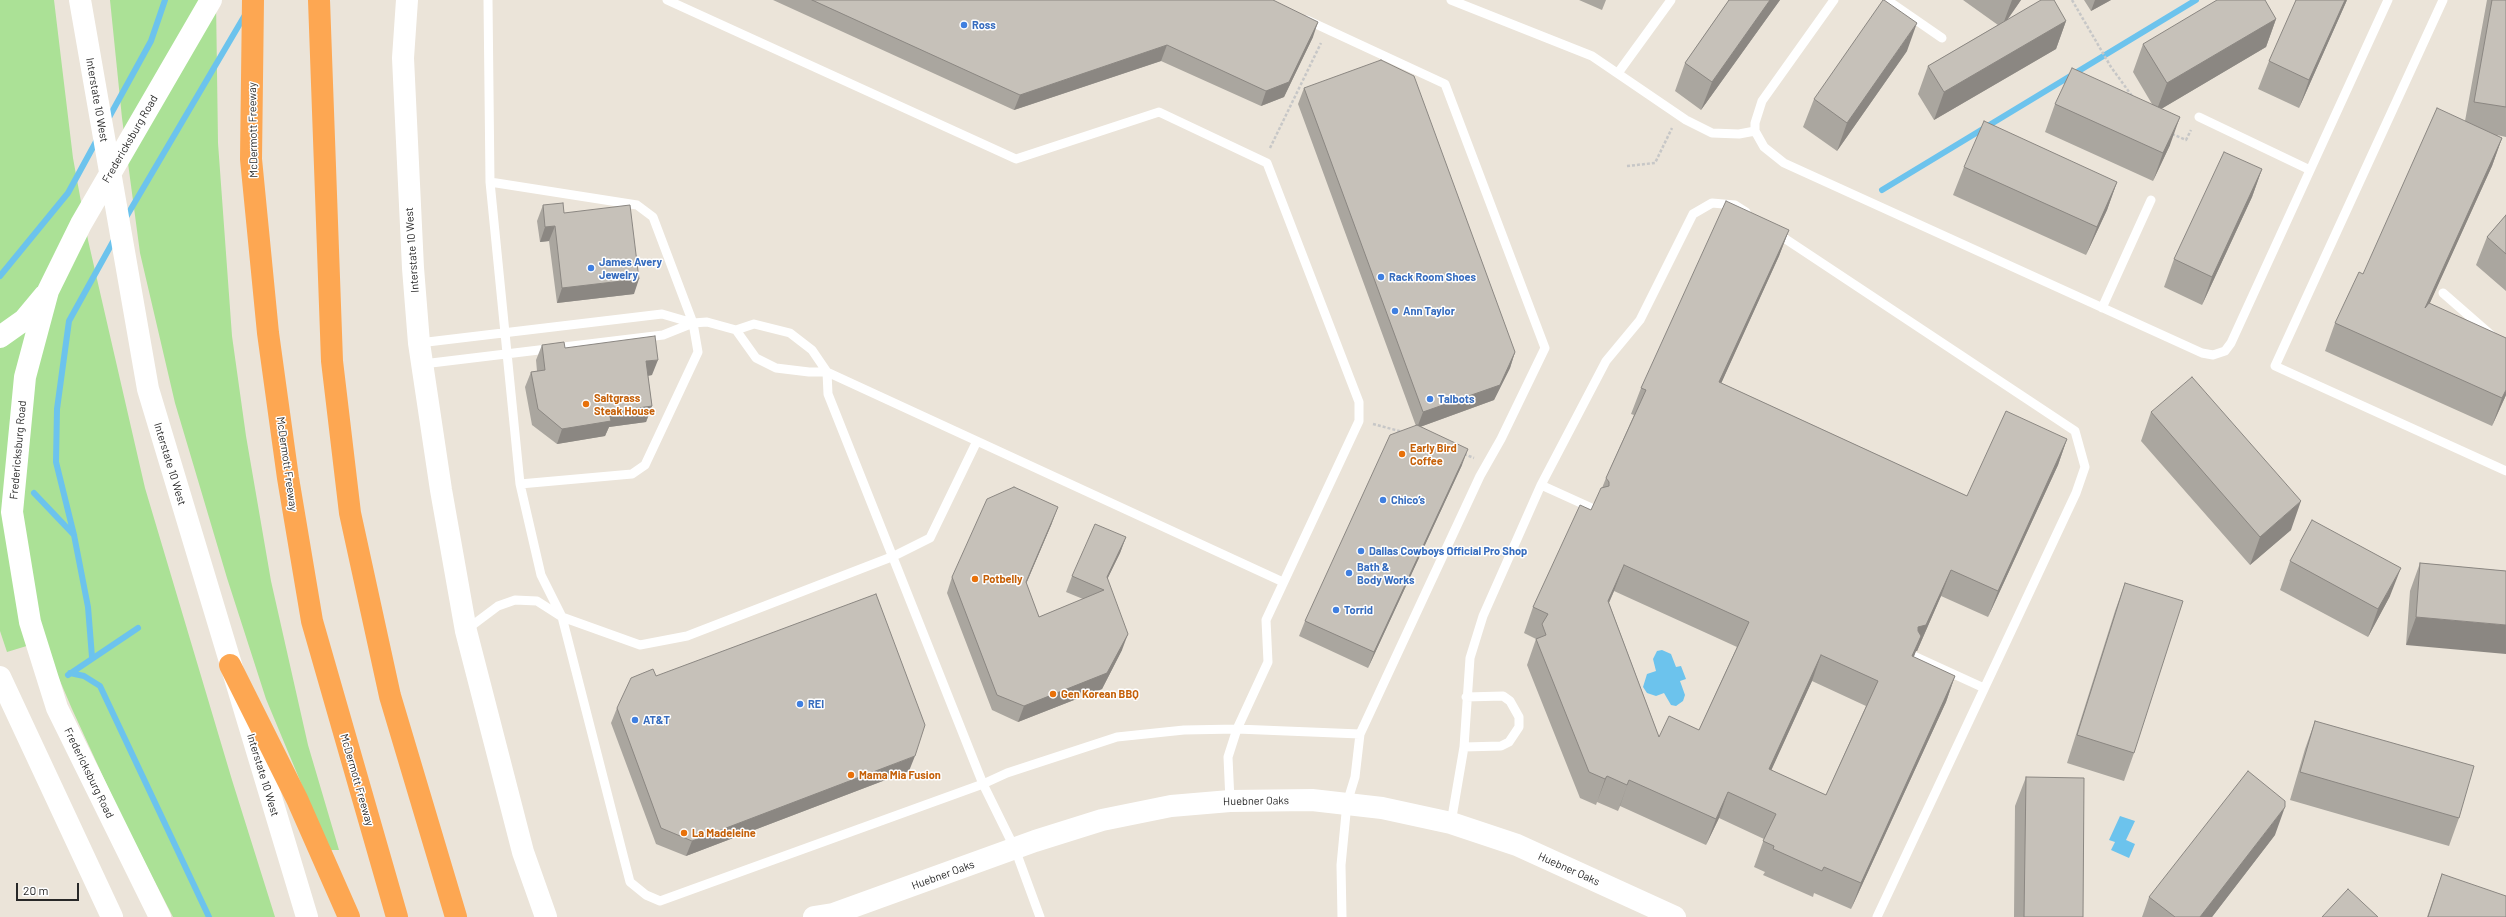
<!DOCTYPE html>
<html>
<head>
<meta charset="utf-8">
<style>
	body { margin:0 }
	#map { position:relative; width:2506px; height:917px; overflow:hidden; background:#ebe4d9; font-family:Barlow,sans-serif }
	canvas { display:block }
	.scale { position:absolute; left:16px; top:883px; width:63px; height:18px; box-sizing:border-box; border:2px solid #282828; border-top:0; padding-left:5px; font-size:12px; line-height:14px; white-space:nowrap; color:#282828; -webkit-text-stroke:3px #fff; paint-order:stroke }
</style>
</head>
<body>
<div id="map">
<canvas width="2506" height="917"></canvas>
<div class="scale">20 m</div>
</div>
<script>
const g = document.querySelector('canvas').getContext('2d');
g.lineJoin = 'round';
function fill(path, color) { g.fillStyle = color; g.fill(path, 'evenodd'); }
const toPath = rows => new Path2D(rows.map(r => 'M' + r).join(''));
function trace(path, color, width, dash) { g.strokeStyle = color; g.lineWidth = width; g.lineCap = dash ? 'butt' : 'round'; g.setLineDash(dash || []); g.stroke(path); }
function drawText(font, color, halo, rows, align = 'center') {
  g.font = font + ' Barlow,sans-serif'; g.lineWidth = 3; g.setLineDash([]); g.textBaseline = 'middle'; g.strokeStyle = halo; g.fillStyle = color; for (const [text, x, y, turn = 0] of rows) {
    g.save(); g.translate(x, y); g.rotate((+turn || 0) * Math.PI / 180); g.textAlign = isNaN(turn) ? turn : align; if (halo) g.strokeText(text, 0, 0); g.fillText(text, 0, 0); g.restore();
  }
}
fill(toPath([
	[0,0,54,0,73,158,88,240,145,488,232,780,275,917,173,917,123,820,72,709,43,641,7,652,0,631],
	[110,0,216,0,218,143,232,336,246,436,271,581,308,745,339,850,329,850,266,699,227,578,175,403,140,253,122,118]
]), '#abe196');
fill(toPath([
	[1662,650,1671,654,1676,667,1681,666,1686,679,1680,681,1685,695,1683,701,1676,706,1671,705,1664,693,1656,696,1647,693,1643,687,1647,674,1656,671,1653,659,1657,651],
	[2120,816,2135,821,2126,840,2135,844,2129,858,2111,850,2115,842,2109,840]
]), '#6cc3ed');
trace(toPath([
	[107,121,151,41,165,0],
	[1882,190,2196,0],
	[125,219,245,15],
	[0,276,68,193,98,138],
	[34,493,74,535],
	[92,657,88,607,74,535,56,462,57,409,69,321,115,238],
	[70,673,84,676,100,686,209,917],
	[68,675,138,628]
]), '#6cc3ed', 6);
trace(toPath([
	[2072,0,2111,67,2132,96],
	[2172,134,2186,140,2191,130],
	[1270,148,1321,43],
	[1627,166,1655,163,1672,128],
	[1373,424,1403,432],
	[1464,454,1474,458]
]), '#c7c7c7', 2.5, [3, 2]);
trace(toPath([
	[488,0,490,182,520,484,541,575,562,617,630,882,646,895,660,901,983,784,1007,773,1117,737,1184,730,1237,729,1360,734],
	[667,0,1016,159,1159,112,1267,163,1359,402,1359,421,1266,620,1268,662,1237,729,1228,757,1230,801],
	[1451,0,1592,56,1686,120,1712,133,1739,134,1755,131],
	[1834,0,1762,101,1755,123,1755,131,1764,147,1784,163,2202,353,2213,355,2225,351,2231,343,2388,0],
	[1887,0,1942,38],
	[2443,0,2275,366,2506,471],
	[1307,20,1445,84,1545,348,1501,439,1480,476,1360,734,1355,777,1347,803,1341,865,1342,917],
	[1618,73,1671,0],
	[2199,117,2310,170],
	[490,182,637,205,653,217,693,323,698,352,645,465,632,474,520,484],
	[1775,232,2075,431,2085,467,2076,493,1877,917],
	[2443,293,2506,348],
	[2102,308,2151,200],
	[736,330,756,358,776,368,809,372,827,372,1283,582],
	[419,343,662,314,693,323],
	[423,364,663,335,693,323,707,322,736,330,754,324,790,333,812,350,827,372,828,394,983,784,1015,849,1040,917],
	[1541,485,1594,509],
	[466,630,498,606,515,600,537,601,562,617,640,645,687,636,894,556,930,538,977,441],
	[1914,656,1984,688],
	[1464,747,1501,746,1509,742,1519,727,1519,717,1510,701,1503,696,1466,697],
	[1451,823,1464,747,1470,658,1483,616,1541,485,1606,361,1640,320,1693,214,1712,203,1735,205,1746,212]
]), '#fff', 9);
trace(toPath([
	[80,0,148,389,307,917],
	[407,0,403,58,413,268,419,343,441,490,466,631,523,852,546,917],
	[0,337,24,320,44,296],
	[0,677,112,917],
	[160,917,57,708,30,622,12,512,25,377,48,291,81,224,211,0],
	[814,917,833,914,1035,841,1102,820,1171,806,1230,801,1312,800,1382,808,1451,823,1517,845,1675,917]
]), '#fff', 22);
trace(toPath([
	[253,0,251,159,268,333,288,478,312,621,397,917],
	[319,0,332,361,350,513,390,696,456,917],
	[230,665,297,799,349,917]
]), '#fda752', 22);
fill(toPath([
	[773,0,1273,0,1313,37,1284,97,1261,106,1161,61,1014,110],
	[1579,0,1606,0,1602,10],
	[1729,0,1780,0,1701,110,1675,91,1685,63],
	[1963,0,2021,0,2008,19,2066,21,2056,49,1934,120,1918,94,1928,66,1998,25],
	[2084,0,2111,0,2091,11],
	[2347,0,2299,108,2258,89,2269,61],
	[2487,0,2506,0,2506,137,2497,135,2502,138,2492,166,2429,304,2506,338,2506,395,2492,426,2325,351,2335,323,2363,274,2465,121],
	[2276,19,2266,47,2161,109,2170,145,2153,181,2045,132,2055,104,2152,104,2133,72,2143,44],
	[1907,51,1837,151,1803,127,1814,99],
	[1304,88,1515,352,1510,368,1494,400,1420,427,1462,465,1368,668,1299,636,1305,621,1416,426,1298,104],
	[1964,167,2117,182,2107,210,2086,255,1953,195],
	[2262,169,2252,197,2202,305,2164,287,2174,259],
	[543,205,564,213,634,294,557,303,549,241,540,242,537,221],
	[2506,215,2506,291,2476,265,2487,237],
	[1789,230,1779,256,1721,383,1967,496,2067,439,2058,465,1988,617,1941,596,1917,651,1916,651,1913,657,1955,676,1946,702,1851,909,1814,893,1813,897,1763,875,1765,872,1754,867,1764,839,1719,818,1706,845,1620,806,1618,811,1597,802,1596,805,1580,798,1527,665,1536,639,1524,633,1533,607,1591,510,1602,488,1606,478,1634,415,1631,414,1641,388],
	[1614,591,1737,647,1699,730,1659,737,1609,603],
	[1812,681,1866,706,1826,795,1771,770],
	[542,345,565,348,652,375,648,376,652,406,646,422,609,427,605,436,557,444,532,425,525,387,531,372,537,371,536,360],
	[2151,412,2291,530,2250,565,2141,441],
	[1052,523,1026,584,1039,617,1083,599,1066,592,1072,576,1126,537,1120,553,1107,579,1122,650,1102,689,1018,722,992,710,947,593,952,577],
	[2290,561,2390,596,2368,637,2280,590],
	[2420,563,2506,571,2406,645,2410,591],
	[2125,583,2134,753,2124,781,2067,763,2115,611],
	[656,676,909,771,686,856,656,844,611,723,617,708],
	[2315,721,2459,818,2449,846,2290,800,2305,749],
	[2026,777,2083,917,2014,917,2015,806],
	[2275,835,2212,917,2142,917,2149,897],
	[2442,874,2506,917,2427,917]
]), '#aaa69f');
fill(toPath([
	[1770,0,1780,0,1701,110,1712,82],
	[2012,0,2021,0,2002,27],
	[2095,0,2111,0,2091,11],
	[2345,0,2347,0,2299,108,2309,80],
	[2276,19,2266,47,2156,112,2167,83],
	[2066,21,2056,49,1934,120,1944,92],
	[1318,22,1313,37,1284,97,1261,106,1266,91],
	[1917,23,1907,51,1837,151,1847,123],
	[1167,45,1161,61,1014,110,1020,95],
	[2180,117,2170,145,2153,181,2163,153],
	[2502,138,2492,166,2415,336,2425,308],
	[2262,169,2252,197,2202,305,2212,277],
	[2117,182,2107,210,2086,255,2097,227],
	[555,226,549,241,540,242,545,227],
	[1789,230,1779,256,1710,408,1719,382],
	[639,279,634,294,557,303,562,288],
	[1515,352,1510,368,1494,400,1417,428,1423,412],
	[658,360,652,375,640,377,646,361],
	[2506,390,2506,395,2492,426,2502,398],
	[652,406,646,422,609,427,605,436,557,444,562,429,609,412],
	[2067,439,2058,465,1988,617,1998,591],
	[1468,449,1462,465,1368,668,1374,652],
	[2301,501,2291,530,2250,565,2260,537],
	[1058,507,1052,523,1020,598,1026,582],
	[1126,537,1120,553,1102,590,1107,577],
	[1624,565,1614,591,1598,627,1608,601],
	[2401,568,2390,596,2368,637,2378,609],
	[1951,570,1941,596,1917,651,1916,651,1912,662,1902,682,1918,627],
	[2416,617,2506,625,2506,654,2406,645],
	[1128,634,1122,650,1102,689,1018,722,1024,706],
	[1821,655,1812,681,1760,795,1769,769],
	[1955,676,1946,702,1851,909,1861,883],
	[915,756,909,771,686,856,692,841],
	[1607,776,1597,802,1596,805,1605,779],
	[1629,780,1620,806,1618,811],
	[1728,792,1719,818,1706,845,1716,819],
	[2285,807,2275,835,2212,917,2200,917]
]), '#8b8782');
const building = toPath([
	[812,0,1273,0,1318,22,1289,82,1266,91,1167,45,1020,95,812,0],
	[1729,0,1770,0,1712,82,1685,63,1729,0],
	[1883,0,1884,0,1917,23,1847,123,1814,99,1883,0],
	[2041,0,2054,0,2066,21,1944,92,1928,66,2041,0],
	[2217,0,2265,0,2276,19,2167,83,2143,44,2217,0],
	[2296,0,2345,0,2309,80,2269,61,2296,0],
	[2492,0,2506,0,2506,107,2474,102,2492,0],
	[1381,60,1414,76,1515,352,1500,385,1423,412,1304,88,1381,60],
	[2072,68,2180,117,2163,153,2055,104,2072,68],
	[2437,108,2502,138,2425,308,2429,303,2506,338,2506,390,2502,398,2335,323,2359,272,2363,274,2437,108],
	[1984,121,2117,182,2097,227,1964,167,1984,121],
	[2224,152,2262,169,2212,277,2174,259,2224,152],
	[1726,201,1789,230,1719,382,1967,496,2006,411,2067,439,1998,591,1951,570,1926,625,1918,627,1918,631,1921,636,1912,656,1955,676,1861,883,1824,867,1822,871,1773,849,1774,846,1763,841,1776,814,1728,792,1716,819,1629,780,1627,785,1607,776,1605,779,1589,772,1536,639,1546,635,1542,624,1548,614,1533,607,1580,505,1591,510,1601,488,1609,486,1609,482,1606,478,1646,390,1641,388,1726,201],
	[1624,565,1749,622,1699,730,1669,716,1659,737,1608,601,1624,565],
	[1821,655,1878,681,1826,795,1769,769,1821,655],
	[563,203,564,213,630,205,639,279,562,288,555,226,545,227,543,205,563,203],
	[2506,215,2506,254,2487,237,2506,215],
	[655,336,658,360,646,361,652,406,609,412,611,421,562,429,538,409,531,372,545,370,542,345,564,342,565,348,655,336],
	[2192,377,2301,501,2260,537,2151,412,2192,377],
	[1417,425,1468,449,1374,652,1305,621,1390,435,1417,425],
	[1014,487,1058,507,1026,582,1039,617,1104,590,1072,576,1095,524,1126,537,1107,577,1128,634,1107,673,1024,706,997,695,952,577,987,499,1014,487],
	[2312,520,2401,568,2378,609,2290,561,2312,520],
	[2420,563,2506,571,2506,625,2416,617,2420,563],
	[2125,583,2183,601,2134,753,2077,735,2125,583],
	[876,594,925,725,915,756,692,841,661,828,617,708,631,678,653,669,656,676,876,594],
	[2315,721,2474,766,2459,818,2300,772,2315,721],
	[2248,771,2285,801,2285,807,2200,917,2175,917,2149,897,2248,771],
	[2026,777,2084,778,2083,917,2024,917,2026,777],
	[2442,874,2506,896,2506,917,2428,917,2442,874],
	[2348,889,2378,917,2322,917,2348,889]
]);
fill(building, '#c6c1b9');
trace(building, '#8b8782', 1);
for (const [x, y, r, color] of [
	[964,25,4,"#3f7fe0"],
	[591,268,4,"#3f7fe0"],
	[1381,277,4,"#3f7fe0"],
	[1395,311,4,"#3f7fe0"],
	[1430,399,4,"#3f7fe0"],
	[586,404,4,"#e8710a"],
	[1402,454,4,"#e8710a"],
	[1383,500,4,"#3f7fe0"],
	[1361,551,4,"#3f7fe0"],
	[1349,573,4,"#3f7fe0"],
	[975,579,4,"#e8710a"],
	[1336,610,4,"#3f7fe0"],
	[1053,694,4,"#e8710a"],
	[800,704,4,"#3f7fe0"],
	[635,720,4,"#3f7fe0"],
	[851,775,4,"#e8710a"],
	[684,833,4,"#e8710a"]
]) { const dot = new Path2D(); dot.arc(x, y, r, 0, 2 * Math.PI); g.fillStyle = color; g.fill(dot); trace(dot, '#fff', 1.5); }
drawText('bold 11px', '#366cbe', '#fff', [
	["Ross",972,25],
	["James Avery",599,262],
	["Jewelry",599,275],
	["Rack Room Shoes",1389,277],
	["Ann Taylor",1403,311],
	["Talbots",1438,399],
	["Chico’s",1391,500],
	["Dallas Cowboys Official Pro Shop",1369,551],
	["Bath &",1357,567],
	["Body Works",1357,580],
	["Torrid",1344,610],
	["REI",808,704],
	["AT&T",643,720]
], 'left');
drawText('11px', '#282828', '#fff', [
	["Interstate 10 West",97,100,80],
	["McDermott Freeway",253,130,-91],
	["Fredericksburg Road",130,139,-60],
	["Interstate 10 West",412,250,-94],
	["Fredericksburg Road",18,450,-85],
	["Interstate 10 West",170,464,73],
	["McDermott Freeway",287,464,82],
	["Fredericksburg Road",89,773,64],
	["Interstate 10 West",263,775,73],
	["McDermott Freeway",357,780,74],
	["Huebner Oaks",1256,801,-1],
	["Huebner Oaks",1569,869,24],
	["Huebner Oaks",943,875,-20]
]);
drawText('bold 11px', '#c56008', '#fff', [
	["Saltgrass",594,398],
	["Steak House",594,411],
	["Early Bird",1410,448],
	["Coffee",1410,461],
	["Potbelly",983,579],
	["Gen Korean BBQ",1061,694],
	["Mama Mia Fusion",859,775],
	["La Madeleine",692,833]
], 'left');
</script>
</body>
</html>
